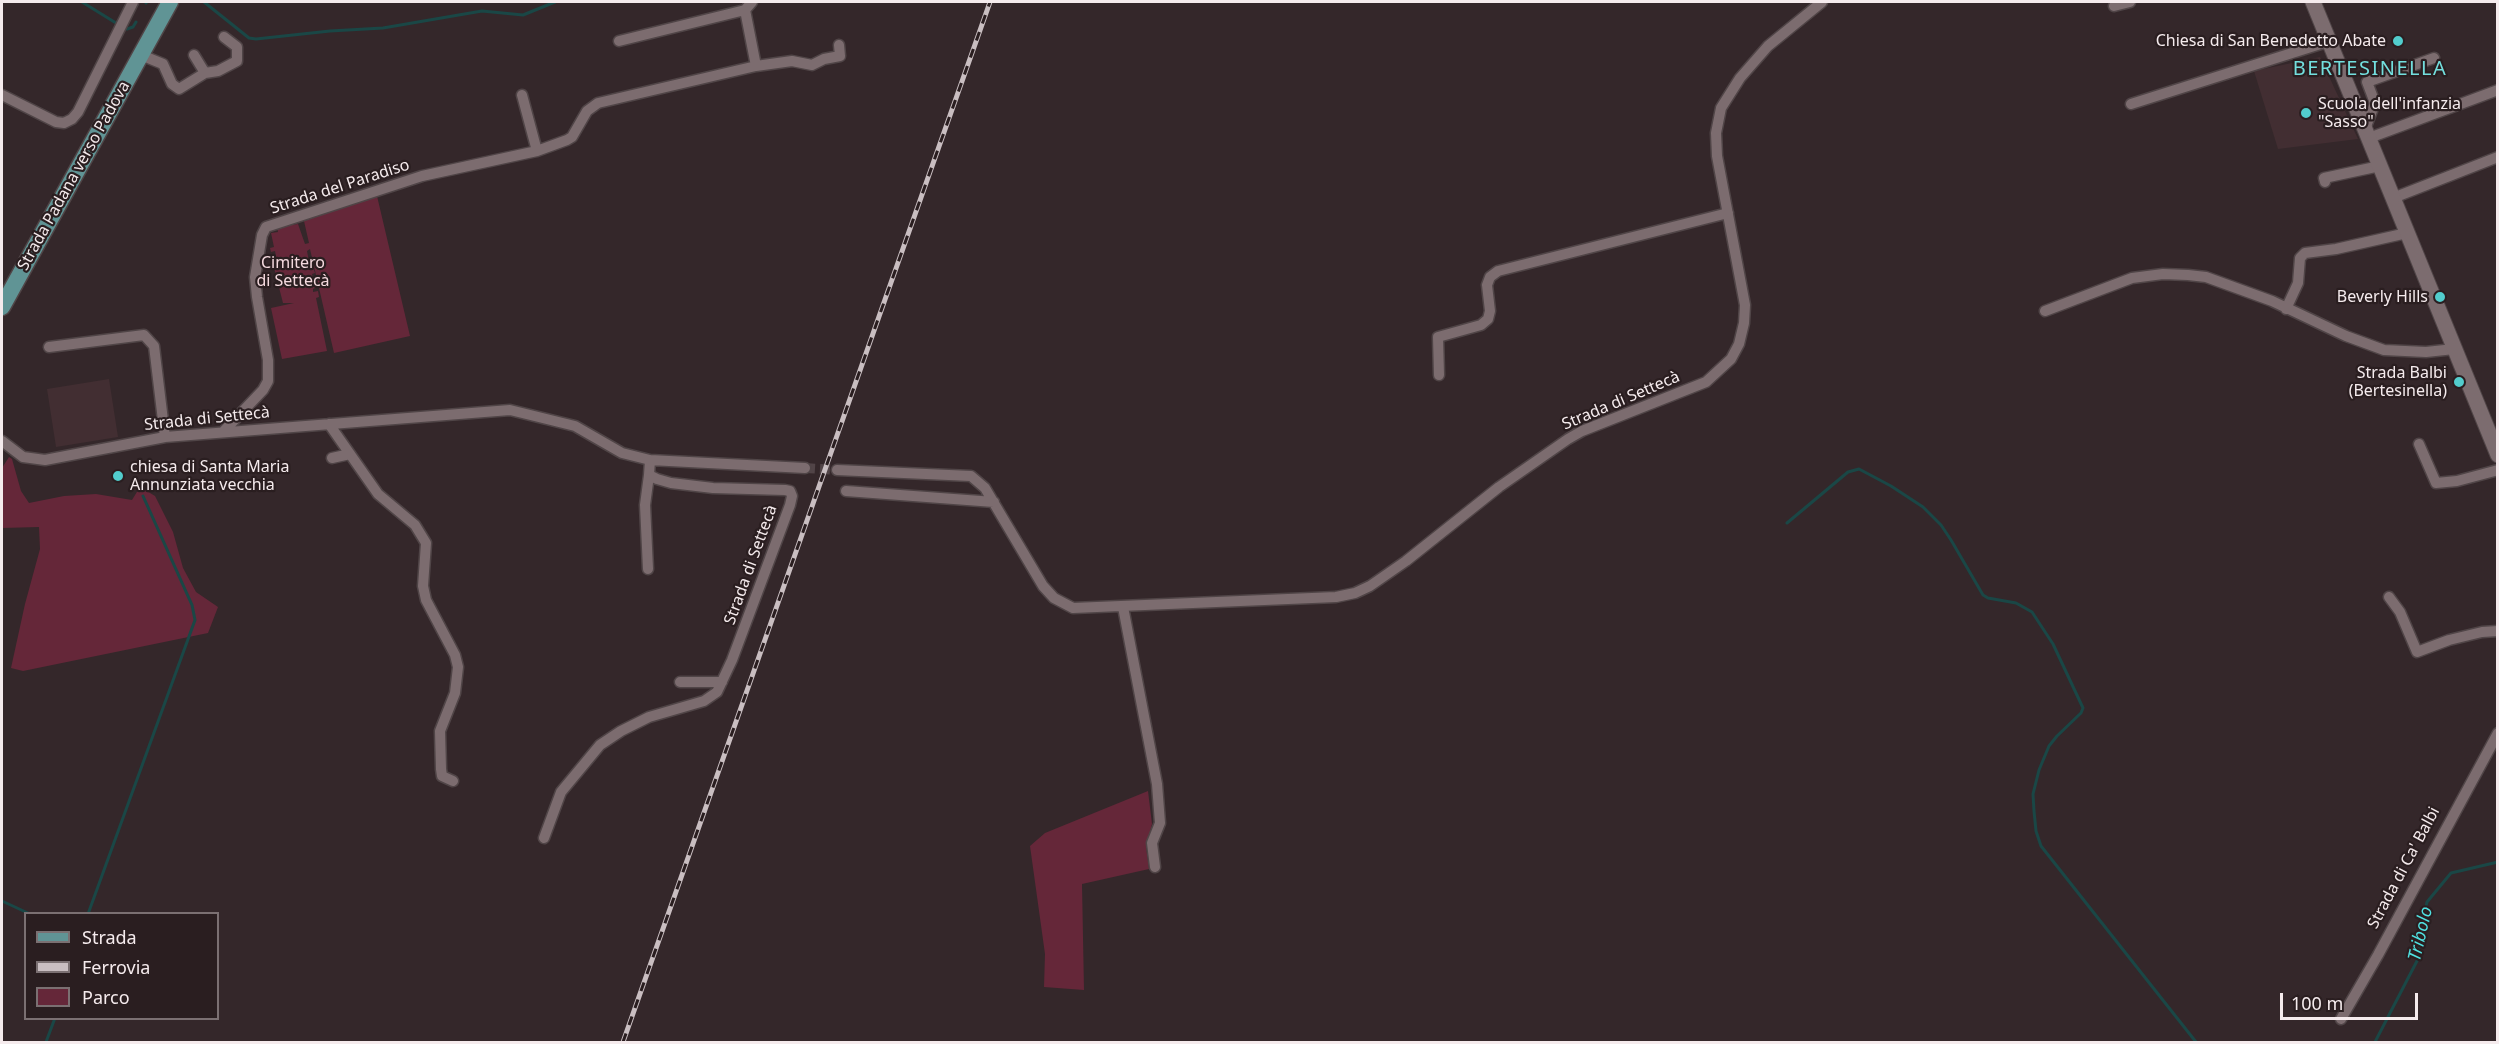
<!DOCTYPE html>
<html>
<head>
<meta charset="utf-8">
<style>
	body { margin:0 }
	#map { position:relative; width:2499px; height:1044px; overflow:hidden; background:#34272a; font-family:"Noto Sans",sans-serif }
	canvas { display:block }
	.frame { position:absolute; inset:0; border:3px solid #f5ebed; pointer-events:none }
	.legend { position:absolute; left:24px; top:912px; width:195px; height:108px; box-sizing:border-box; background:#2a1e20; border:2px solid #7b7072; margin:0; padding:8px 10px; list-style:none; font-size:18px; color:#f5ebed }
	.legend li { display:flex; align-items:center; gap:12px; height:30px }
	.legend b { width:30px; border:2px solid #7b7072 }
	.scale { position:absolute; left:2280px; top:993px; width:138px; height:27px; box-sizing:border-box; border:3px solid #f5ebed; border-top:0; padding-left:8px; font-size:18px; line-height:21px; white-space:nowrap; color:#f5ebed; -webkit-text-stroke:4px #2a1e20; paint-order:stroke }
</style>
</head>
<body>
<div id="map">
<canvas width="2499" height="1044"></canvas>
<div class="frame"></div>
<ul class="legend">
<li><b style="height:8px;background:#609495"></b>Strada</li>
<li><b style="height:8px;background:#c9bec1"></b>Ferrovia</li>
<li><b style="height:16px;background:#652739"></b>Parco</li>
</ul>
<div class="scale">100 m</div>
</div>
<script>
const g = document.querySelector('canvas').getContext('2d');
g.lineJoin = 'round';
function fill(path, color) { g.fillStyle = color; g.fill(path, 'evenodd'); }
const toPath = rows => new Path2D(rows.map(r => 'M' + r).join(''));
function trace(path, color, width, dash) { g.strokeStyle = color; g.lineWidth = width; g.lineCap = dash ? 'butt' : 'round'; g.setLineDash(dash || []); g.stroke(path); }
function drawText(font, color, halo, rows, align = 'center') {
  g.font = font + ' "Noto Sans",sans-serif'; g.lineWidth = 4.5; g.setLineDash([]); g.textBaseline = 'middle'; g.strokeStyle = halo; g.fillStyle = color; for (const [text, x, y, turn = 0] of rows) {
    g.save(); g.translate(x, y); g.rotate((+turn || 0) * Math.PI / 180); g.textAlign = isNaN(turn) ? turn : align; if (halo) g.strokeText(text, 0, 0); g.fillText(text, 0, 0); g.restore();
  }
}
fill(toPath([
	[2320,57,2358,139,2278,149,2254,71],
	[109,379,118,437,56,447,47,389]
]), '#422e32');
fill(toPath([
	[377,196,410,336,334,353,310,249,307,251,310,267,313,267,315,273,312,274,315,288,313,289,313,292,318,291,319,297,316,298,327,351,282,359,271,308,294,303,283,303,272,260,276,259,276,256,275,251,271,252,270,248,274,247,271,233,278,232,277,227,298,224,305,244,309,243,304,221],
	[9,457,12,459,21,491,29,503,64,496,96,494,132,500,140,487,155,496,173,532,183,568,196,592,218,607,208,633,23,671,11,668,25,604,40,549,39,527,2,528,2,468],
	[1148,791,1152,824,1146,847,1149,869,1082,884,1084,990,1044,987,1045,954,1030,846,1045,833]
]), '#652739');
trace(toPath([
	[82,2,116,23],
	[204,2,249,38,256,39,330,31,383,28,482,11,523,15,555,2],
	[146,3,147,2],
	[127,29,133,27,136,22],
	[1787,523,1848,472,1859,469,1891,486,1923,507,1941,525,1951,540,1983,595,1988,598,2016,603,2032,612,2053,644,2083,708,2081,713,2057,736,2049,746,2039,770,2033,794,2034,811,2036,831,2041,846,2196,1042],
	[2,901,30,914],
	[88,914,195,620,192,605,143,496],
	[46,1042,55,1018],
	[2375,1042,2418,959,2420,933,2427,902,2451,873,2498,862]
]), '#1a4746', 3);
trace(toPath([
	[805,468,837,470]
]), '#514447', 10, [10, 5]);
const street = toPath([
	[2114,6,2130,2],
	[619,41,745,10],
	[141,55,163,64,172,84,179,89,205,73,218,71,237,61,237,47,224,37],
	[194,55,205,73],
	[756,66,792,61,812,65,824,59,840,56,839,45],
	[2,95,56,122,64,123,72,119,78,112,133,2],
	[522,95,537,151],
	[2131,104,2330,41],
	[2365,129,2375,103,2367,82,2434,58],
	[2369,138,2498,90],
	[2325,182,2324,178,2380,166],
	[2393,198,2498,157],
	[2286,309,2298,283,2300,258,2305,253,2336,249,2407,233],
	[2045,311,2132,278,2163,274,2188,275,2206,277,2272,301,2346,336,2384,350,2426,352,2454,349],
	[49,347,144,335,154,346,165,437],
	[1439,375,1438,337,1481,325,1488,319,1490,311,1487,285,1490,277,1498,271,1728,213],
	[329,424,378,494,415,525,426,543,423,586,426,600,455,655,458,667,455,693,440,731,441,769,442,776,453,781],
	[223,432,263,390,268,381,268,360,257,297,255,277,262,235,266,227,422,176,537,151,567,140,572,137,587,111,598,103,756,66,745,10,752,2],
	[2,441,23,457,45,460,165,437,510,410,575,426,622,453,650,460,805,468],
	[2419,444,2436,483,2457,481,2498,470],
	[332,458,350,454],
	[837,470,971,476,985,488,1043,586,1054,598,1073,608,1336,597,1355,593,1370,586,1406,561,1499,487,1568,439,1582,431,1706,382,1731,359,1739,344,1744,323,1745,305,1717,156,1716,133,1721,108,1740,78,1768,46,1822,2],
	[846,491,994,502],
	[648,569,645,505,649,475],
	[2389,597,2400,612,2417,652,2449,640,2482,632,2498,631],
	[1123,607,1157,784,1160,823,1152,843,1155,867],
	[680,682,722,682],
	[544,838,561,792,600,745,621,731,649,717,704,701,717,692,732,660,790,505,792,496,790,491,785,490,713,488,671,483,657,479,649,475,650,460],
	[2341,1019,2378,955,2498,733]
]);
const secondary = toPath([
	[2313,2,2498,455]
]);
const primary = toPath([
	[2,307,170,2]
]);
trace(street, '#504547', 13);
trace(secondary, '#504547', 17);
trace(primary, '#504547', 19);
trace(street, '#7c6c6f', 10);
trace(secondary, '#7c6c6f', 15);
trace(primary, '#609495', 16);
const rail = toPath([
	[623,1042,990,2]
]);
trace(rail, '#c9bec1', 5);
trace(rail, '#2a1e20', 3, [9]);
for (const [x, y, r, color] of [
	[2398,41,6,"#52cdcd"],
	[2306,113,6,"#52cdcd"],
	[2440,297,6,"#52cdcd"],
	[2459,382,6,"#52cdcd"],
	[118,476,6,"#52cdcd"]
]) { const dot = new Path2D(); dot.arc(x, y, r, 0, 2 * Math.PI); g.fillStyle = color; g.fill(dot); trace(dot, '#2a1e20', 2); }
drawText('16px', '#f5ebed', '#2a1e20', [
	["Chiesa di San Benedetto Abate",2386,41],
	["Scuola dell'infanzia",2318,104,"left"],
	["\"Sasso\"",2318,122,"left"],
	["Beverly Hills",2428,297],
	["Strada Balbi",2447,373],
	["(Bertesinella)",2447,391],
	["chiesa di Santa Maria",130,467,"left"],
	["Annunziata vecchia",130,485,"left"]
], 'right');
drawText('16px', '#f5ebed', '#2a1e20', [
	["Strada Padana verso Padova",74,176,-61],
	["Strada del Paradiso",340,187,-18],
	["Strada di Settecà",1621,401,-23],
	["Strada di Settecà",207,419,-6],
	["Strada di Settecà",751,565,-70],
	["Strada di Ca' Balbi",2404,868,-62]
]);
drawText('16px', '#f4d9de', '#2a1e20', [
	["Cimitero",293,263],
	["di Settecà",293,281]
]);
drawText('italic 18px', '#50e1e1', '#2a1e20', [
	["Tribolo",2421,934,-77]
]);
g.letterSpacing = '1.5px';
drawText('20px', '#73dfde', '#2a1e20', [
	["BERTESINELLA",2370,69]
]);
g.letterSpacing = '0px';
</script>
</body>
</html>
